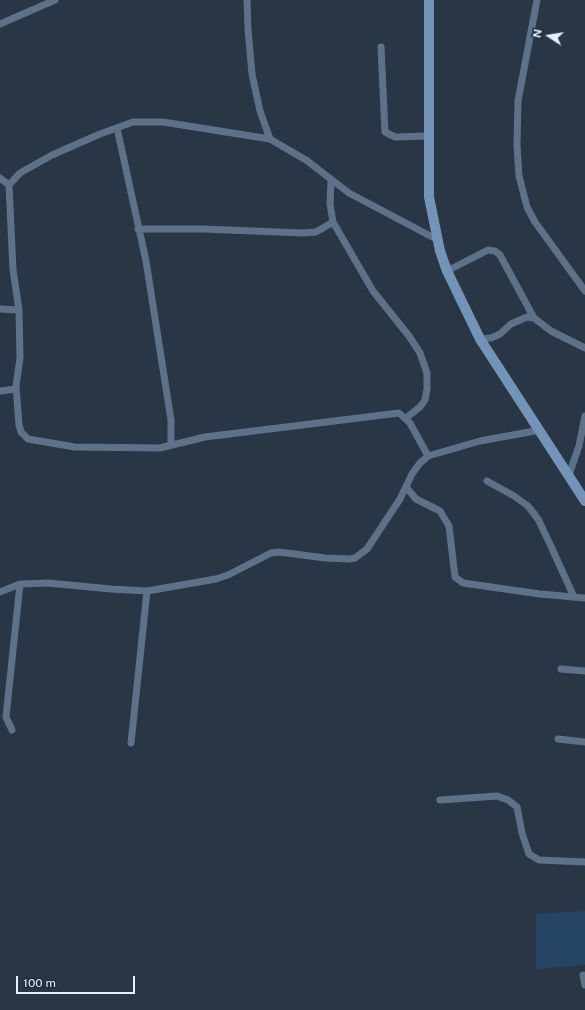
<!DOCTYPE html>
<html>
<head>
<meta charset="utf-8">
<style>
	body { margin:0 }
	#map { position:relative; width:585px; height:1010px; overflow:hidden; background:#283645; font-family:"Public Sans",sans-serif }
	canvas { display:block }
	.north { position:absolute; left:529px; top:16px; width:40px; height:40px; -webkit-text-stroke:3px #1e2c3b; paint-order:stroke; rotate:282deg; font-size:11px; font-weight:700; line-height:16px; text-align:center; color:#e7f0fa }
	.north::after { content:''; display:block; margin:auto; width:14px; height:18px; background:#e7f0fa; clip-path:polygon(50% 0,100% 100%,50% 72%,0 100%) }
	.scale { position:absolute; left:16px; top:976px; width:119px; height:18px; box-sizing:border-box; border:2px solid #e7f0fa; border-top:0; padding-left:5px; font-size:12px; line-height:14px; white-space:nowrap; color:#e7f0fa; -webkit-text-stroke:3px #1e2c3b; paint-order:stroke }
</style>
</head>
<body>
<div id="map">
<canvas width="585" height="1010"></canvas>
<div class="north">N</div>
<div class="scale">100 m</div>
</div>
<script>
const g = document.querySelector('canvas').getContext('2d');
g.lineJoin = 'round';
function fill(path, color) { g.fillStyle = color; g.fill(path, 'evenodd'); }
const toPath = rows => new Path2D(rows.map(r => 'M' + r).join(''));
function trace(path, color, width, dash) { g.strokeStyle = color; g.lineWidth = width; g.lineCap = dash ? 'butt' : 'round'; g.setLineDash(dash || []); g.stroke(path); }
fill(toPath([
	[585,911,585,965,536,969,536,914]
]), '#264565');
trace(toPath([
	[247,0,248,29,252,74,260,111,270,139],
	[537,0,518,101,517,145,519,176,527,207,535,222,585,291],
	[0,24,55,0],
	[381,47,385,132,395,137,428,136],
	[117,128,146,261,171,420,171,445],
	[0,178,9,185],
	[331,181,330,204,333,222,373,291,409,336,420,353,427,373,427,389,425,400,420,407,406,418],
	[138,229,203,229,302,233,316,232,333,222],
	[447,271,488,250,495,251,500,255,534,318],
	[0,309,19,310],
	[480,339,491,338,500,334,511,324,527,317,534,318,551,331,585,348],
	[0,391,16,389],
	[428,456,410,423,399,413,205,437,160,448,75,447,28,439,21,432,19,425,16,386,20,358,19,310,13,270,9,185,20,173,52,155,100,134,133,122,163,122,270,139,306,160,349,193,436,239],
	[569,475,579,446,585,416],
	[487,481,514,496,528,506,538,519,549,542,574,597],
	[406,487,416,499,440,511,449,526,455,577,463,583,540,594,585,598],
	[0,592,20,584,48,583,111,589,147,591,216,579,228,575,271,553,279,552,325,558,349,559,355,558,367,549,400,499,412,474,420,463,428,456,480,441,540,430],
	[561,669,585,671],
	[12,730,6,717,20,584],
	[558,739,585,742],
	[131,743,147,591],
	[440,800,497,796,508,800,517,807,522,833,529,854,539,860,585,862],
	[583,975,585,985]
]), '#5d7289', 7);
trace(toPath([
	[429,0,429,197,440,251,447,271,480,339,585,501]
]), '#7394b8', 10);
</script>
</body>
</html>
